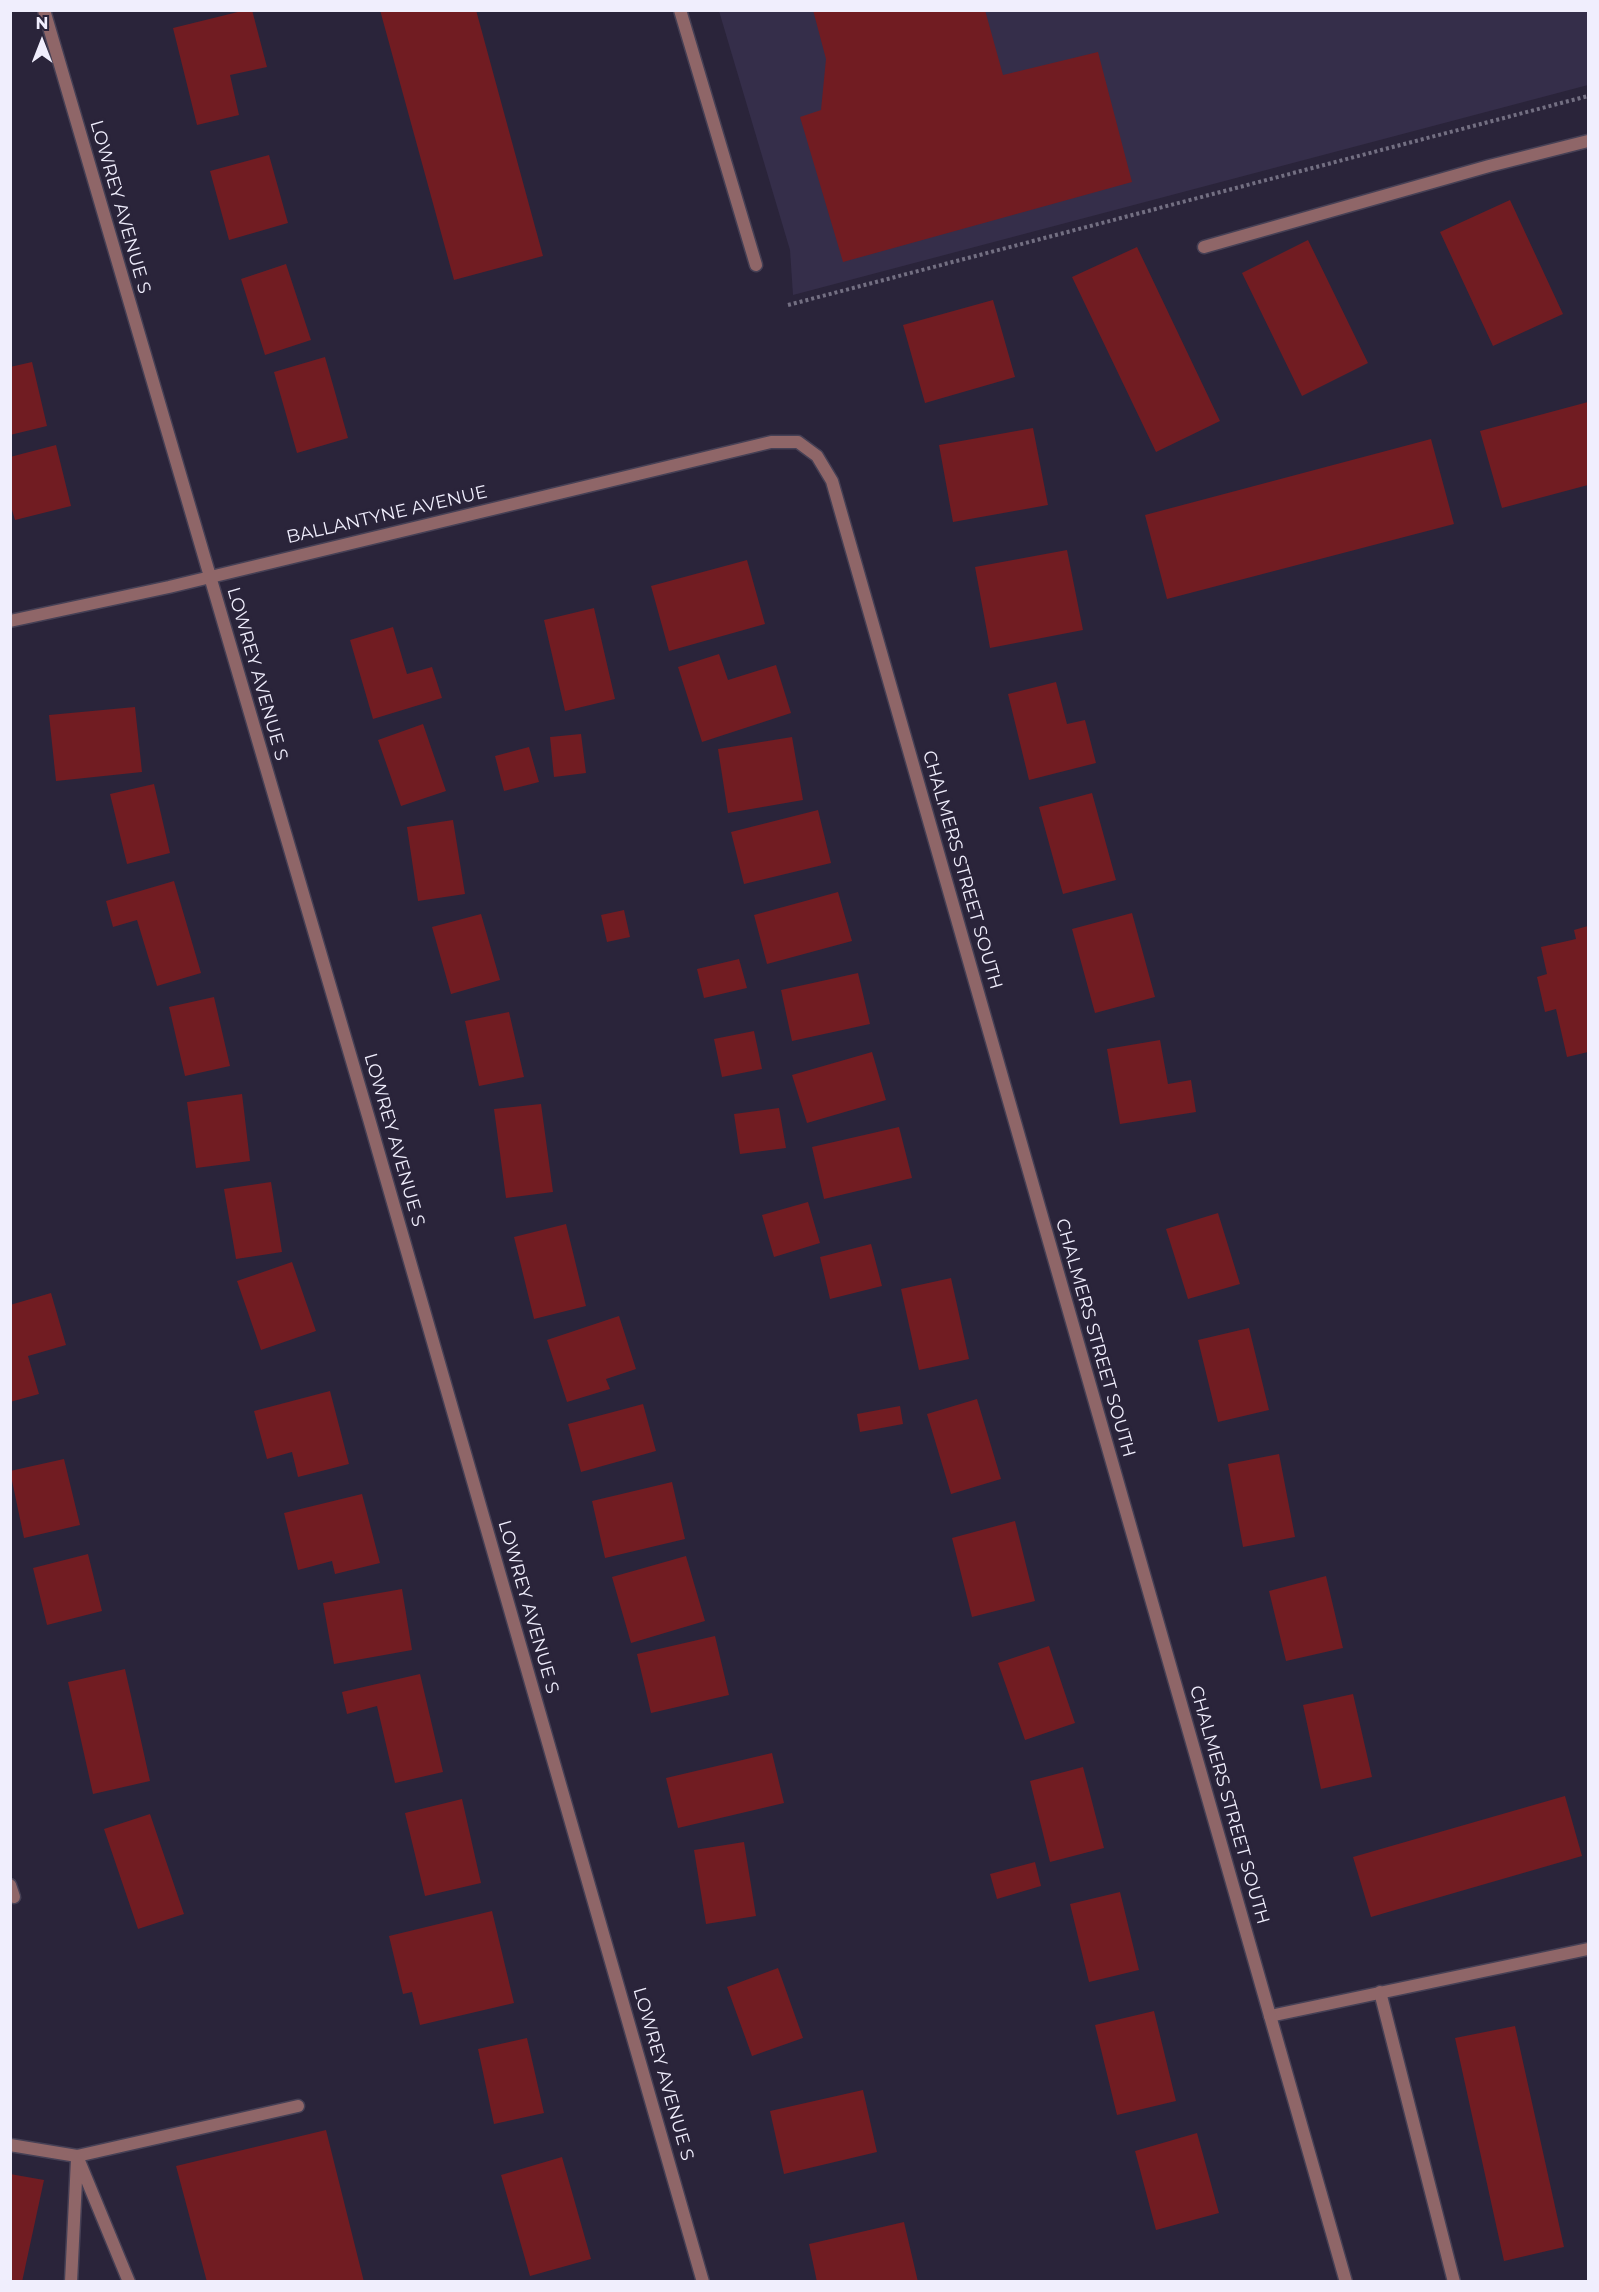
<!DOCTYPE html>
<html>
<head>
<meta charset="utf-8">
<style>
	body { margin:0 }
	#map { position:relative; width:1599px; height:2292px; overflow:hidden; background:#2a243a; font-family:Montserrat,sans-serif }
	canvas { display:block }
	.frame { position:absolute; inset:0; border:12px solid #f0eefd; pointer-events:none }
	.north { position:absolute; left:12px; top:12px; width:60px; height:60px; -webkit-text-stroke:4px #2a243a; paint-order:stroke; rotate:0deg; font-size:16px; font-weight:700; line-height:24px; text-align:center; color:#f0eefd }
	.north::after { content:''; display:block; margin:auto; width:21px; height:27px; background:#f0eefd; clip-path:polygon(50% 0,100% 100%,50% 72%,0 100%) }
</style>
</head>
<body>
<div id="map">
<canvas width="1599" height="2292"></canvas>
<div class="frame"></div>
<div class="north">N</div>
</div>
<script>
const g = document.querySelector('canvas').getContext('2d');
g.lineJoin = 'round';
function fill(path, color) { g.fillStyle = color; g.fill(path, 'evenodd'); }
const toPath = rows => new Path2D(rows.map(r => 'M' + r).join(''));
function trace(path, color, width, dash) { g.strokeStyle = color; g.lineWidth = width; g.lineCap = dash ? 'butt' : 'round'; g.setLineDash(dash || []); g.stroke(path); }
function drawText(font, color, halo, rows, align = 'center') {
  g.font = font + ' Montserrat,sans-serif'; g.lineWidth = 6; g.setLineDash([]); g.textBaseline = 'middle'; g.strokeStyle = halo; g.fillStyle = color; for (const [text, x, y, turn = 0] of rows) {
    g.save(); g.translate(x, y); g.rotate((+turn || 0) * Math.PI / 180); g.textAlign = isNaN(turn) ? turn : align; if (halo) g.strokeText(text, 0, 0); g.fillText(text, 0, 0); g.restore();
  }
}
fill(toPath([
	[719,11,1588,11,1588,85,793,295,790,250]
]), '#352e4a');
fill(toPath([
	[246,10,252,10,267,67,230,75,239,115,197,125,173,28],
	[380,10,476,10,543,256,454,280],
	[813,10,985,10,1003,75,1098,52,1132,182,843,262,800,117,821,110,826,59],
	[269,155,288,223,229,240,210,171],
	[1510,200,1563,314,1493,346,1440,232],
	[1308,240,1368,363,1302,396,1242,273],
	[1137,247,1220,421,1156,452,1072,277],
	[286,264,311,340,265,355,241,279],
	[993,300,1015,377,925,403,903,325],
	[325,357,348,438,297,453,274,372],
	[32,362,47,426,10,435,10,367],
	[1588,402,1588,485,1502,508,1480,431],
	[1033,428,1048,505,953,522,939,445],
	[1431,439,1454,524,1167,599,1145,515],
	[56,445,71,506,15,520,10,503,10,457],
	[1067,550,1083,630,990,648,975,567],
	[747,560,765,624,669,651,651,586],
	[594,608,615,699,565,711,544,620],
	[393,627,407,674,432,667,442,698,373,719,350,640],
	[719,654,728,680,776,665,791,713,702,742,678,667],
	[1056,682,1067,724,1085,720,1096,763,1029,780,1008,694],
	[135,707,142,772,56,781,49,715],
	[423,724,446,791,401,806,378,740],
	[581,734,586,773,554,777,550,737],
	[792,737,803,800,728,813,718,749],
	[529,747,539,782,504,791,495,756],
	[154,784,170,853,127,864,110,794],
	[1092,793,1116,880,1063,894,1039,807],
	[818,810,831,863,744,884,731,832],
	[453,820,465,894,418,901,407,827],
	[174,881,201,973,157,986,137,920,113,927,106,901],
	[838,892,852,941,767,964,754,915],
	[624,910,630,937,607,942,601,915],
	[1132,913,1155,997,1095,1013,1072,929],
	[481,914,500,980,451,994,432,927],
	[1588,926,1588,1052,1567,1057,1556,1009,1545,1012,1537,977,1547,974,1541,947,1576,939,1574,930],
	[739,959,747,988,704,998,697,969],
	[858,973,870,1024,792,1041,781,990],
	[214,997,230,1066,185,1076,169,1007],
	[509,1012,524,1077,479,1086,465,1021],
	[754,1031,762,1069,722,1077,714,1039],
	[1160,1040,1168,1084,1191,1080,1196,1112,1120,1124,1107,1049],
	[872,1052,886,1100,807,1123,792,1075],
	[242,1094,250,1161,196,1168,187,1102],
	[541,1104,553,1192,506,1198,494,1109],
	[779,1108,786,1148,740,1154,734,1114],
	[899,1127,912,1178,824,1199,812,1147],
	[271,1182,282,1252,236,1259,224,1189],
	[808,1202,820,1243,774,1257,762,1215],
	[1218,1213,1240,1284,1188,1299,1166,1229],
	[566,1224,586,1306,534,1319,514,1237],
	[871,1244,882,1286,830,1299,820,1257],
	[292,1262,316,1331,261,1350,237,1281],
	[951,1278,969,1359,919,1370,901,1289],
	[51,1293,66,1345,28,1356,39,1394,10,1402,10,1305],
	[619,1316,636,1369,606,1379,610,1389,567,1402,547,1340],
	[1249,1328,1269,1410,1218,1422,1198,1340],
	[330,1391,349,1464,298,1477,292,1452,267,1459,254,1411],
	[977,1399,1001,1479,951,1494,927,1414],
	[643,1404,656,1451,581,1472,568,1424],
	[900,1406,903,1424,860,1432,857,1414],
	[1279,1454,1295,1537,1243,1547,1228,1464],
	[64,1459,80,1525,24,1538,10,1471],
	[672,1482,685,1539,605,1558,592,1501],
	[362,1494,380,1563,335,1574,332,1561,298,1570,284,1513],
	[1015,1521,1035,1601,972,1617,952,1538],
	[88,1554,102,1611,47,1625,33,1568],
	[686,1556,705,1621,631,1643,612,1577],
	[1326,1576,1343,1648,1286,1661,1269,1591],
	[402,1589,412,1650,334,1664,323,1603],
	[715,1636,729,1695,651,1713,637,1654],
	[1049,1646,1075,1723,1025,1740,998,1663],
	[125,1669,150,1781,93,1794,68,1682],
	[420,1674,443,1772,395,1783,377,1706,347,1714,342,1692],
	[1353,1694,1372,1777,1321,1789,1303,1705],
	[772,1753,784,1803,678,1828,666,1778],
	[1083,1767,1104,1848,1050,1862,1030,1781],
	[1565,1796,1582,1856,1371,1917,1353,1857],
	[462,1799,481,1883,425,1896,405,1813],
	[150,1814,184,1914,138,1929,104,1829],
	[744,1842,756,1916,706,1924,694,1850],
	[1035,1862,1041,1886,997,1899,990,1874],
	[1120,1892,1139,1970,1089,1982,1070,1904],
	[492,1911,514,2003,420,2025,412,1992,403,1994,389,1936],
	[778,1968,803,2038,752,2056,727,1987],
	[1154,2011,1176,2101,1117,2115,1095,2025],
	[1515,2026,1564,2247,1504,2261,1455,2038],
	[527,2038,544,2113,494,2124,478,2049],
	[863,2090,877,2152,784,2174,770,2111],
	[326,2130,364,2282,207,2282,176,2166],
	[1197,2133,1219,2213,1156,2230,1135,2151],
	[562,2157,591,2259,530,2276,501,2175],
	[10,2174,44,2180,22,2282,10,2282],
	[904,2222,918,2282,817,2282,809,2244]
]), '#711c22');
const service = toPath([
	[1204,247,1489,166,1588,141],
	[1380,1992,1454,2282],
	[1270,2016,1588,1949],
	[10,2145,77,2156,298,2106],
	[77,2156,129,2282],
	[71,2282,77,2160]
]);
const minor = toPath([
	[44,10,369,1119,703,2282],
	[680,10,756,265],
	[10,621,169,587,771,442,798,442,817,456,832,481,1346,2282],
	[10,1885,14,1897]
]);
trace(service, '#464055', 15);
trace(minor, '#464055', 15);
trace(toPath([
	[788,305,1588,96]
]), '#736f82', 4, [3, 3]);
trace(service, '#8f6668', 12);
trace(minor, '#8f6668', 12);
drawText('18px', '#f0eefd', '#2a243a', [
	["LOWREY AVENUE S",120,207,74],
	["BALLANTYNE AVENUE",387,515,-13],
	["LOWREY AVENUE S",257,674,74],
	["CHALMERS STREET SOUTH",962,870,74],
	["LOWREY AVENUE S",394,1140,74],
	["CHALMERS STREET SOUTH",1095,1338,74],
	["LOWREY AVENUE S",528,1607,74],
	["CHALMERS STREET SOUTH",1229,1805,74],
	["LOWREY AVENUE S",663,2074,74]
]);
</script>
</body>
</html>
